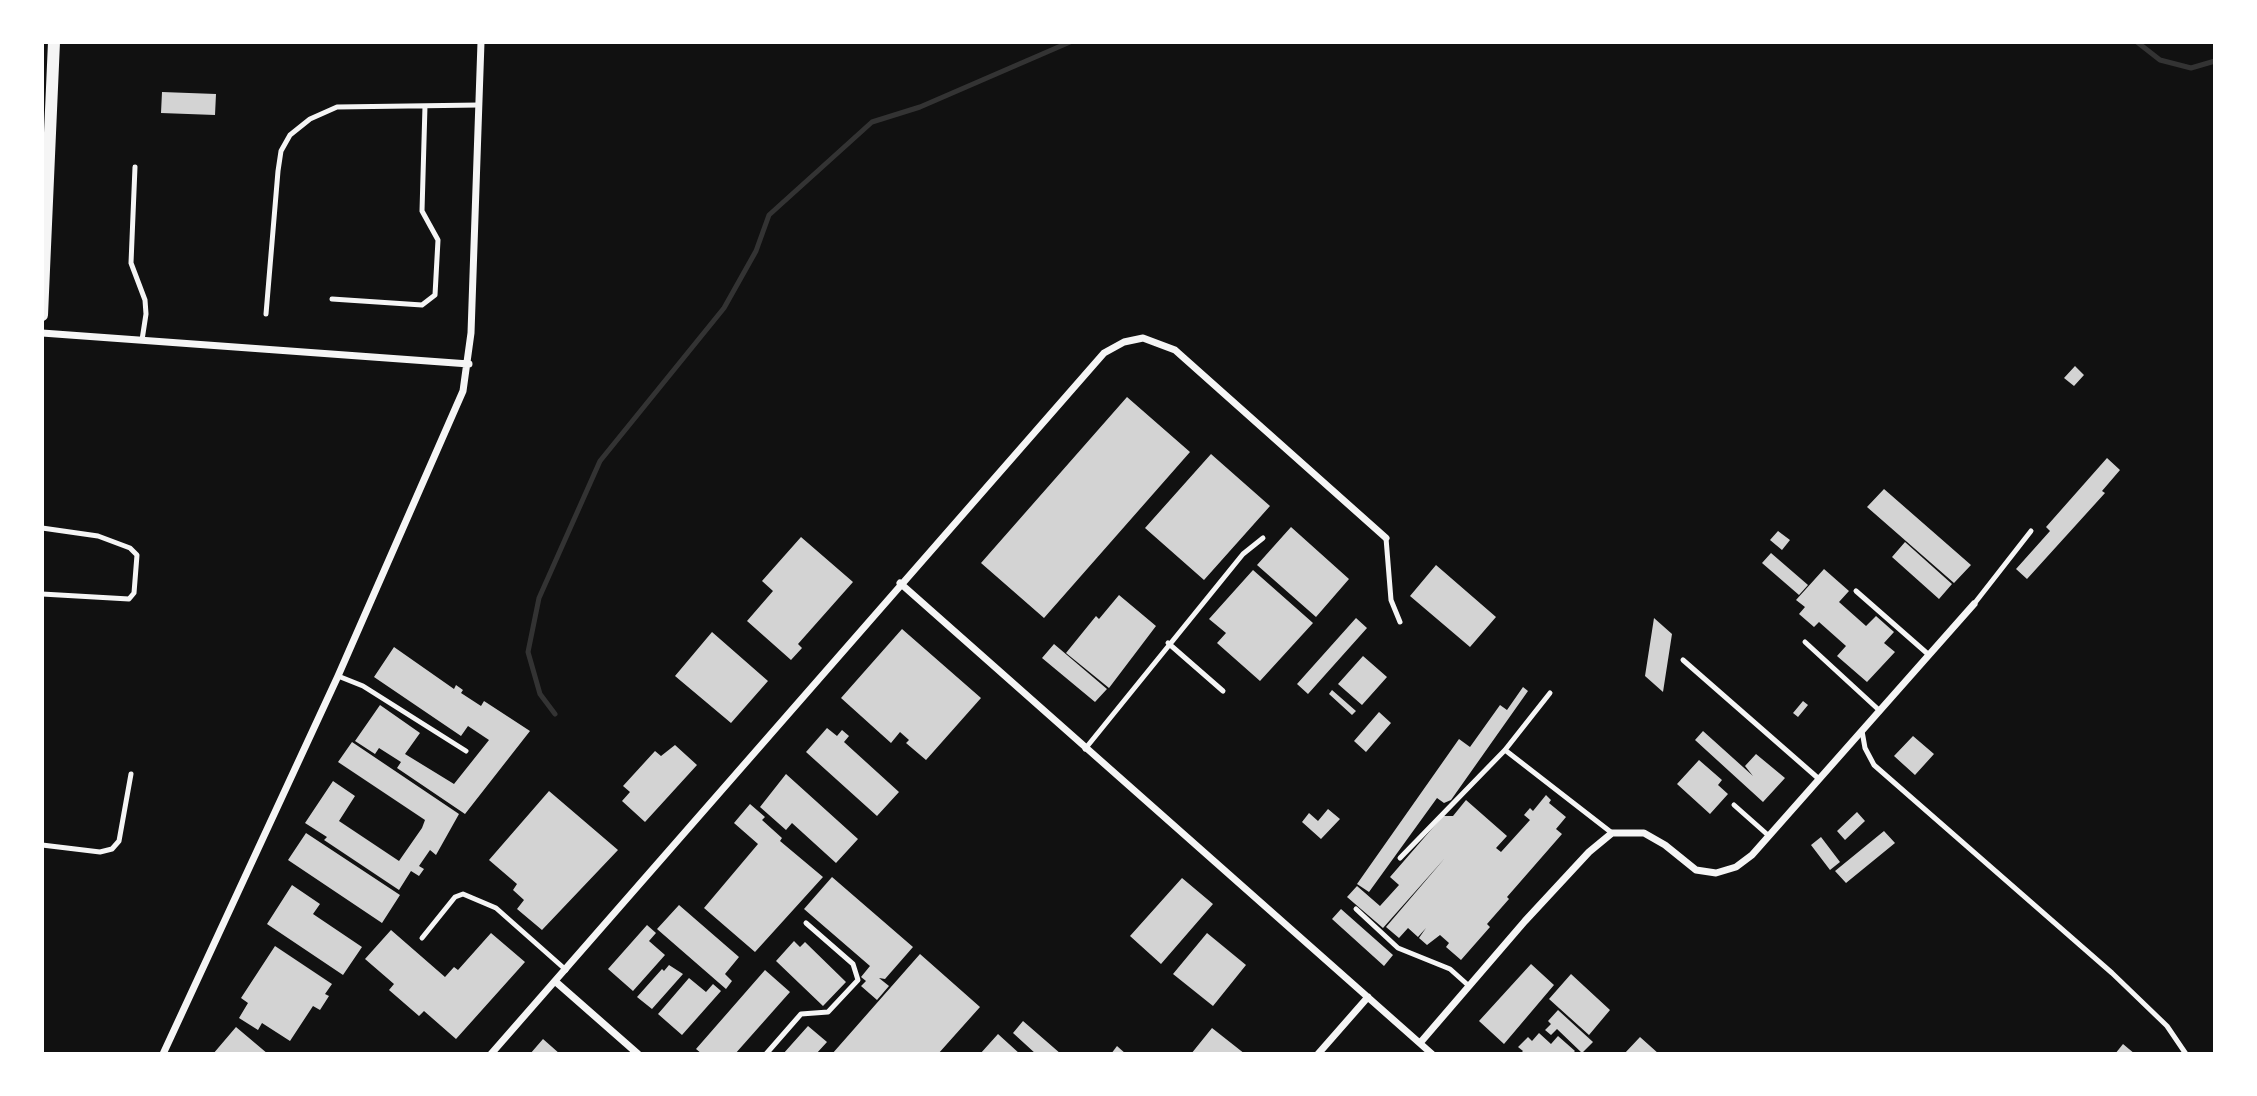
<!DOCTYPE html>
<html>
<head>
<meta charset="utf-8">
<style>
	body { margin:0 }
	#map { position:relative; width:2257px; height:1096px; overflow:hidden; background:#111; font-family:"Archivo Narrow",sans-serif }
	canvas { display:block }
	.frame { position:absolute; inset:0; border:44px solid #fff; pointer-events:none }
</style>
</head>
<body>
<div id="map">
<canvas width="2257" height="1096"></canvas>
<div class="frame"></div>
</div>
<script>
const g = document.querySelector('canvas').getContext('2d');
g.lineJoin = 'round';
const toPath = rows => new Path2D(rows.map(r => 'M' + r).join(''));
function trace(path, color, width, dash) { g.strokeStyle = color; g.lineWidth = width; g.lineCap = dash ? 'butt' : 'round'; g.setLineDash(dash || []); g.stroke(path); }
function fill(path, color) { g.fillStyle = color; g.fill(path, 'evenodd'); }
trace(toPath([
	[2137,42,2160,60,2191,68,2215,61],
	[555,714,540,694,528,652,539,598,600,461,724,308,756,251,769,215,872,122,920,107,1070,42]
]), '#333', 5);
fill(toPath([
	[162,92,216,94,215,115,161,113],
	[2075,366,2084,375,2074,386,2064,378],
	[1127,397,1190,452,1044,618,981,563],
	[1211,454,1270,506,1204,580,1145,528],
	[2107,458,2120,470,2102,491,2105,493,2027,579,2016,569,2050,531,2046,527],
	[1884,489,1971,565,1954,583,1867,507],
	[1291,527,1349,579,1316,617,1257,565],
	[1778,531,1790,540,1782,550,1770,540],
	[801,537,853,582,798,644,802,648,791,660,747,621,773,591,762,581],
	[1905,542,1952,584,1939,599,1892,557],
	[1771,553,1808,585,1799,595,1762,563],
	[1436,565,1496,617,1470,647,1410,596],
	[1824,569,1849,591,1839,602,1866,626,1876,616,1894,632,1884,643,1895,652,1867,682,1837,656,1846,646,1819,622,1814,627,1799,614,1805,607,1796,600],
	[1253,570,1313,623,1260,681,1217,643,1226,633,1209,619],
	[1119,595,1156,626,1109,688,1066,653,1096,616,1099,619],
	[1356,618,1367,628,1308,694,1297,684],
	[1654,618,1672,634,1663,692,1645,676],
	[902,629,981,698,926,760,906,743,909,740,900,732,891,743,841,698],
	[712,632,768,681,731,723,675,676],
	[1054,644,1107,689,1095,702,1042,658],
	[394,647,454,689,456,685,463,690,461,693,481,706,484,701,530,731,465,814,397,768,401,762,379,748,375,754,355,741,380,705,420,733,405,754,454,784,489,740,468,726,461,736,374,677],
	[1363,656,1387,677,1362,705,1338,684],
	[1523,687,1528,691,1451,800,1444,803,1437,798,1369,892,1357,884,1459,739,1470,747,1500,705,1507,710],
	[1332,690,1356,711,1352,715,1329,694],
	[1803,701,1808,705,1798,717,1793,713],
	[1379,712,1391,723,1366,752,1354,741],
	[827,728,837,736,842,730,849,736,844,742,899,792,877,816,806,752],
	[1703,731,1753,776,1745,766,1756,754,1785,778,1763,802,1695,740],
	[1913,736,1934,754,1915,775,1894,756],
	[352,742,459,814,436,855,430,850,419,866,424,869,419,876,411,871,399,890,324,840,327,837,305,823,333,781,355,796,339,821,399,861,422,828,425,820,338,762],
	[675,745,697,765,645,822,622,801,630,792,623,786,655,751,661,756],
	[1699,760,1722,780,1718,785,1728,794,1710,814,1677,784],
	[786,774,858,839,836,863,792,823,786,830,760,807],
	[549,791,618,850,542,930,517,909,524,900,513,890,517,884,489,860],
	[1546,795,1551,800,1549,803,1566,817,1556,829,1562,834,1507,897,1509,899,1487,924,1490,927,1461,960,1446,947,1449,943,1440,935,1427,945,1419,938,1426,928,1418,937,1408,928,1399,938,1386,927,1445,858,1383,928,1347,897,1357,886,1380,906,1399,885,1390,877,1443,816,1453,816,1466,800,1507,836,1496,848,1501,852,1530,820,1524,815,1530,808,1533,811],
	[750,804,765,817,762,820,782,838,780,841,823,877,755,952,704,908,758,844,734,823],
	[1328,809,1340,819,1321,839,1302,822,1309,813,1318,821],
	[1857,812,1865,821,1845,840,1837,831],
	[1884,831,1895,843,1846,883,1835,871],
	[306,833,400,895,382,923,288,860],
	[1821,837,1840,862,1830,870,1811,845],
	[832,877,913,947,885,979,879,978,889,986,877,1000,861,986,866,981,861,977,870,966,804,909],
	[1182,878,1213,904,1161,964,1130,936],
	[292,885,320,904,313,914,362,947,343,975,267,924],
	[679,905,739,957,725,974,732,981,726,989,657,929],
	[1341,909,1393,955,1384,966,1332,919],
	[647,925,656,933,649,941,665,955,633,991,608,969],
	[391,930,445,977,454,967,458,970,491,933,525,962,456,1039,424,1011,419,1016,389,990,394,984,365,959],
	[1207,933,1246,965,1213,1006,1173,974],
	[794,941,800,947,805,942,846,982,823,1006,776,961],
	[275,946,332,984,325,994,329,996,320,1010,313,1006,290,1041,262,1023,258,1030,239,1018,248,1003,241,998],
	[920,954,980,1007,938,1054,832,1054],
	[1531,964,1554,985,1504,1044,1479,1021],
	[669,965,683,974,652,1009,637,997,662,969,664,971],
	[765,970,790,992,735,1054,702,1054,696,1049],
	[1571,974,1610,1010,1589,1035,1549,999],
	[689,978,706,992,713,984,721,991,682,1035,658,1014],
	[1558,1010,1593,1042,1582,1053,1557,1029,1551,1035,1545,1030,1551,1024,1548,1021],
	[1023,1021,1061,1054,1036,1054,1013,1033],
	[808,1026,827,1042,816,1054,783,1054],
	[236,1027,268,1054,213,1054],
	[1212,1028,1245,1054,1191,1054],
	[1539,1033,1551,1044,1558,1036,1575,1051,1572,1054,1520,1054,1523,1051,1518,1047,1528,1037,1532,1041],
	[998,1034,1020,1054,980,1054],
	[1640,1037,1659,1054,1624,1054],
	[543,1039,560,1054,530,1054],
	[2123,1044,2135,1054,2115,1054],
	[1117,1046,1126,1054,1111,1054]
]), '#d3d3d3');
trace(toPath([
	[135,167,131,263,145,300,146,314,142,340],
	[332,299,422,305,435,295,438,240,422,211,425,106],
	[266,314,278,171,281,151,290,135,310,119,337,107,479,105],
	[42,528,98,536,130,548,137,555,134,593,129,599,42,594],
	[1386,538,1391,600,1400,622],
	[1856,591,1929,655],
	[1974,604,2031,531],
	[1805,642,1880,711],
	[1168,643,1223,691],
	[1683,660,1819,779],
	[338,676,363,686,466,751],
	[1862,731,1865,748,1874,765,2112,973,2167,1026,2186,1054],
	[1085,749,1243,554,1263,538],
	[1505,750,1612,833],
	[1734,805,1769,836],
	[42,845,100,852,112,849,119,841,131,774],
	[1400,858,1505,750,1550,693],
	[1356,909,1398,948,1450,969,1469,986],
	[422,938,455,897,463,894,496,908,566,970],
	[766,1054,801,1014,828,1012,858,980,853,964,806,923]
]), '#f5f5f5', 5);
trace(toPath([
	[42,333,469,364],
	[900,583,1432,1054],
	[556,982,638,1054],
	[1420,1043,1525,921,1589,852,1612,833,1644,833,1665,845,1696,870,1716,873,1736,867,1752,855,1974,604],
	[163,1054,338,676,463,391,471,333,481,42],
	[491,1054,1104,353,1124,342,1143,338,1175,350,1386,538],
	[1318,1054,1368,997]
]), '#f5f5f5', 7);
trace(toPath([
	[42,315,54,42]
]), '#f5f5f5', 12);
</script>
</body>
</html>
